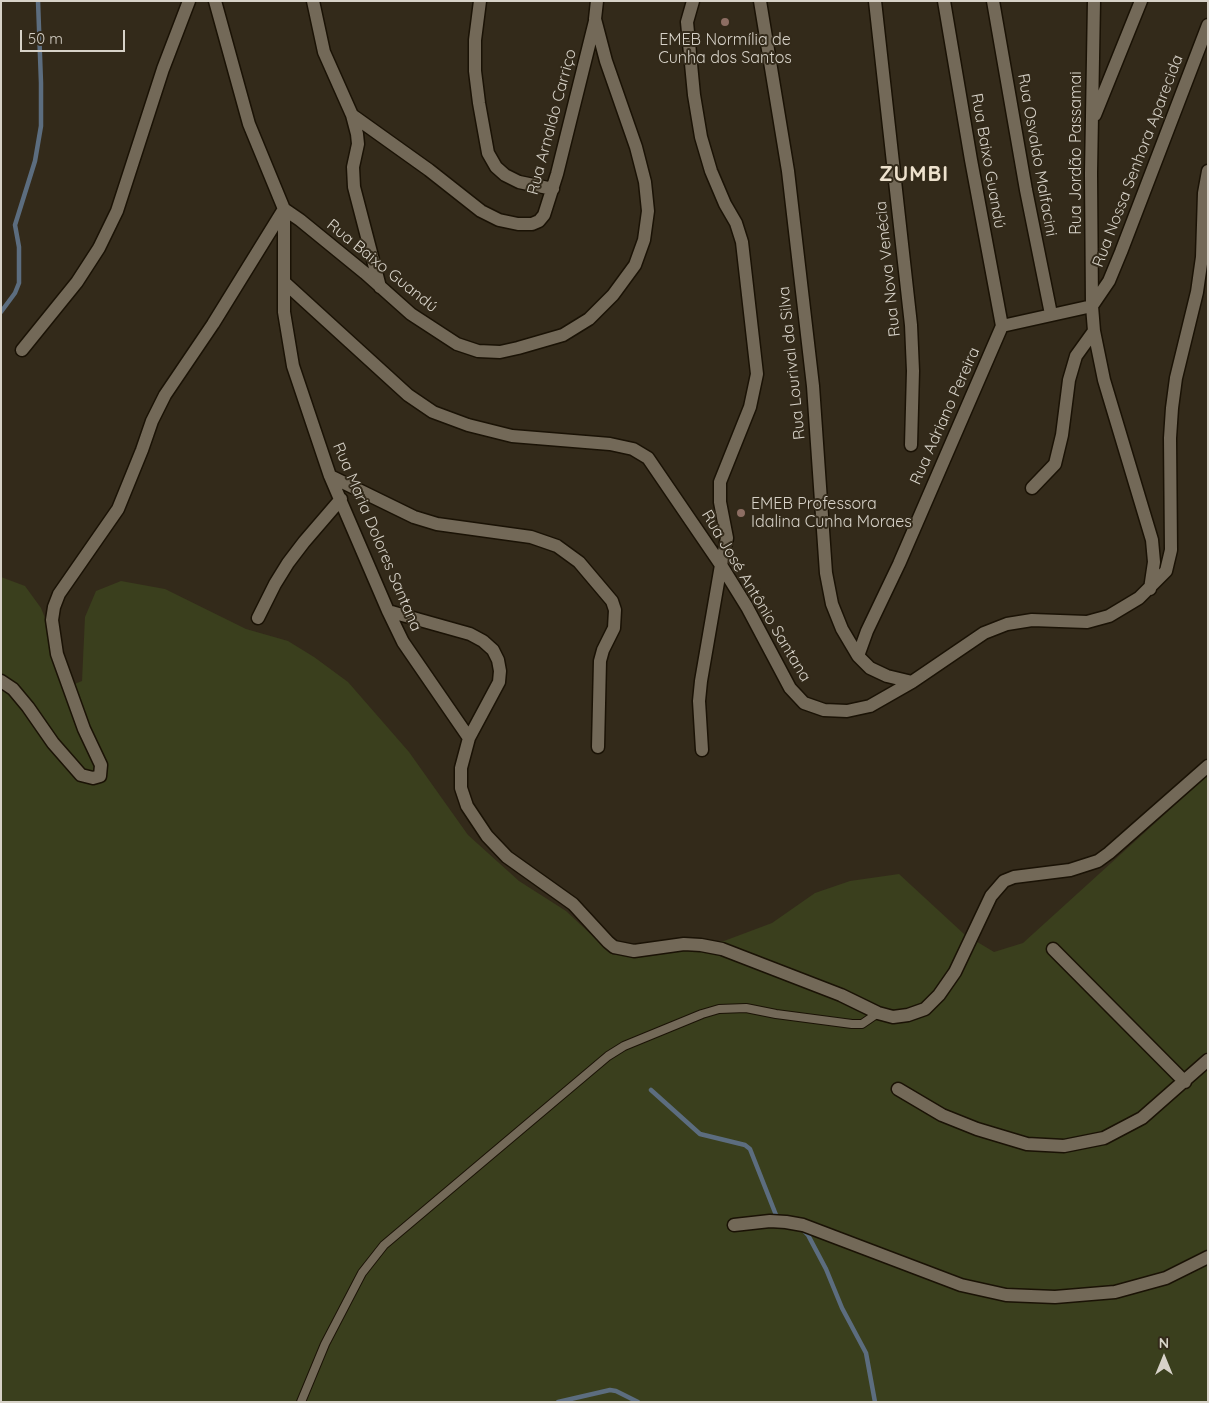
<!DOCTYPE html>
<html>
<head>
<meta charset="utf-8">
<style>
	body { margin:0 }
	#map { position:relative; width:1209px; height:1403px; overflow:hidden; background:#332a1a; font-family:Quicksand,sans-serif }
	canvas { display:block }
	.frame { position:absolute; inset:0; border:2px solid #d7d2c8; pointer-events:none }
	.north { position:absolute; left:1139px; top:1333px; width:50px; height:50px; -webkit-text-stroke:4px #332a1a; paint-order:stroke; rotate:0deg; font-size:14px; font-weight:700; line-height:20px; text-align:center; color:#d7d2c8 }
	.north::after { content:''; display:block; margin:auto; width:18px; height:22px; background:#d7d2c8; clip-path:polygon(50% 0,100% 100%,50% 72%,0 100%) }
	.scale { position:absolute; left:20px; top:30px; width:105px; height:22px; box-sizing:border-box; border:2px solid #d7d2c8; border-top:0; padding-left:6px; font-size:15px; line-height:18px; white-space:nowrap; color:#d7d2c8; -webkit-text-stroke:4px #332a1a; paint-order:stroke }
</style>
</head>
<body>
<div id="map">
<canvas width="1209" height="1403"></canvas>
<div class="frame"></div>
<div class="north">N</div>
<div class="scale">50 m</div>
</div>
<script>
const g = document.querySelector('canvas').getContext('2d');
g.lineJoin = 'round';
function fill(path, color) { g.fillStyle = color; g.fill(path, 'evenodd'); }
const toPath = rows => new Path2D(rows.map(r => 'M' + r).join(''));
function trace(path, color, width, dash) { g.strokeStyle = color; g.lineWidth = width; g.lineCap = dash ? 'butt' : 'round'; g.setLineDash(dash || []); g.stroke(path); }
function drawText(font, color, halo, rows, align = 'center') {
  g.font = font + ' Quicksand,sans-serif'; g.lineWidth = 4; g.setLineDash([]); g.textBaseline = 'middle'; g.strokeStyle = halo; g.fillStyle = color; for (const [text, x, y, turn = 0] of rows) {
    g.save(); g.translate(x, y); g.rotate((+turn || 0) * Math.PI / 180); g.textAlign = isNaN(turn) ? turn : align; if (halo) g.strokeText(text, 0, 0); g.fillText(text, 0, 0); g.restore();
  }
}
fill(toPath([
	[1,577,25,586,41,608,72,685,82,681,85,617,96,591,121,581,165,589,246,629,288,641,314,657,348,682,409,752,468,835,519,881,566,911,613,955,684,941,724,941,772,923,815,893,850,881,899,874,964,934,994,952,1023,943,1208,775,1208,1402,1,1402]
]), '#3a3f1d');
trace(toPath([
	[1,312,15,293,19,283,19,247,15,225,35,161,41,126,41,83,38,1],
	[651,1090,700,1134,745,1145,750,1149,776,1215],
	[802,1229,808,1235,826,1269,842,1308,866,1353,875,1402],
	[558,1402,610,1390,616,1391,638,1402]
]), '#5c6d7f', 4.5);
const lane = toPath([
	[301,1402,325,1344,362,1273,384,1245,608,1056,624,1046,702,1014,719,1009,746,1008,776,1014,852,1024,862,1024,878,1013]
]);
const street = toPath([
	[215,1,249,124,284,209,284,312,293,366,330,476,388,611,403,642,469,738,461,768,461,788,467,806,487,836,507,857,573,904,608,942,614,947,634,951,684,944,701,945,722,949,841,995,878,1013,893,1017,908,1015,925,1009,939,995,955,972,991,896,1004,881,1014,877,1070,870,1098,861,1109,853,1208,766],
	[313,1,324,52,352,115,357,134,358,144,353,167,354,187,380,287],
	[480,1,475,40,475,71,479,103,488,153,496,167,505,175,519,182,553,189],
	[693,1,687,22,694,95,701,137,711,171,725,204,736,223,742,242,757,374,750,407,720,482,720,502,727,538,721,565,701,681,699,701,702,750],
	[760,1,788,171,813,386,826,573,832,604,842,629,858,656,870,668,887,676,912,682],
	[875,1,911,325,913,371,911,445],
	[944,1,971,160,1002,326],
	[993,1,1026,190,1051,314],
	[352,115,429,170,481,211,499,220,518,224,532,224,539,221,544,215,557,174,595,21],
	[1095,115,1141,1],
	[284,282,408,395,433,412,468,425,512,436,610,444,633,449,648,458,721,565,747,607,790,688,804,703,824,710,847,711,870,706,912,682,984,633,1007,624,1032,620,1087,622,1109,616,1139,598,1166,571,1171,550,1170,438,1172,408,1176,378,1197,292,1202,257,1204,193,1208,171],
	[1092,306,1109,281,1121,252,1208,25],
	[1002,326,1092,306],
	[1094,331,1104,380,1152,540,1154,562,1150,589],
	[22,350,77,282,99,248,117,211,163,69,189,1],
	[330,476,414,517,437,524,531,537,557,546,579,562,612,601,615,610,614,628,603,650,600,661,598,747],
	[1032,488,1055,464,1062,435,1069,380,1076,356,1094,331,1092,306,1091,173,1094,1],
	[388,611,470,634,483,641,493,650,498,660,500,671,499,682,469,738],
	[258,618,275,584,288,563,304,542,341,499],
	[858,656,867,631,899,564,1002,326],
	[1,681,13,689,28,707,53,743,81,775,93,778,100,776,101,765,84,729,57,654,52,620,54,607,59,594,118,509,142,450,152,421,165,395,213,324,284,209,300,220,365,273,411,314,457,344,478,351,500,352,518,348,563,335,589,319,613,295,635,265,644,240,648,211,645,182,636,147,606,61,595,19,597,1],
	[1053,949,1185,1082],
	[898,1089,942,1115,977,1129,1027,1144,1064,1146,1104,1138,1142,1118,1208,1060],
	[734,1225,770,1221,786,1222,803,1225,961,1285,1006,1295,1055,1297,1115,1292,1166,1278,1208,1257]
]);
trace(lane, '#1a1205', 10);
trace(street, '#1a1205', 15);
trace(lane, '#736958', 8);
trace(street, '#736958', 12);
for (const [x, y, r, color] of [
	[725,22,5,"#8d6e63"],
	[741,513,5,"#8d6e63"]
]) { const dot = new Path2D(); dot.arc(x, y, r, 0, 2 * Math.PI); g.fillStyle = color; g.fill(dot); trace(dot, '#332a1a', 2); }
drawText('16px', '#d7d2c8', '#332a1a', [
	["EMEB Normília de",725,40],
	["Cunha dos Santos",725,58],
	["EMEB Professora",751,504,"left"],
	["Idalina Cunha Moraes",751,522,"left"]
]);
drawText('16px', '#d7d2c8', '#332a1a', [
	["Rua Arnaldo Carriço",552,122,-75],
	["Rua Jordão Passamai",1076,153,-90],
	["Rua Osvaldo Malfacini",1037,155,80],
	["Rua Baixo Guandú",988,161,80],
	["Rua Nossa Senhora Aparecida",1138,161,-69],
	["Rua Baixo Guandú",382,266,39],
	["Rua Nova Venécia",888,269,-96],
	["Rua Lourival da Silva",792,363,-96],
	["Rua Adriano Pereira",945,416,-66],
	["Rua Maria Dolores Santana",377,537,67],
	["Rua José Antônio Santana",756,596,59]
]);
g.letterSpacing = '1px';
drawText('bold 21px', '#ede1cd', '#332a1a', [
	["ZUMBI",914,175]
]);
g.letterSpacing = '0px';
</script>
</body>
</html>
